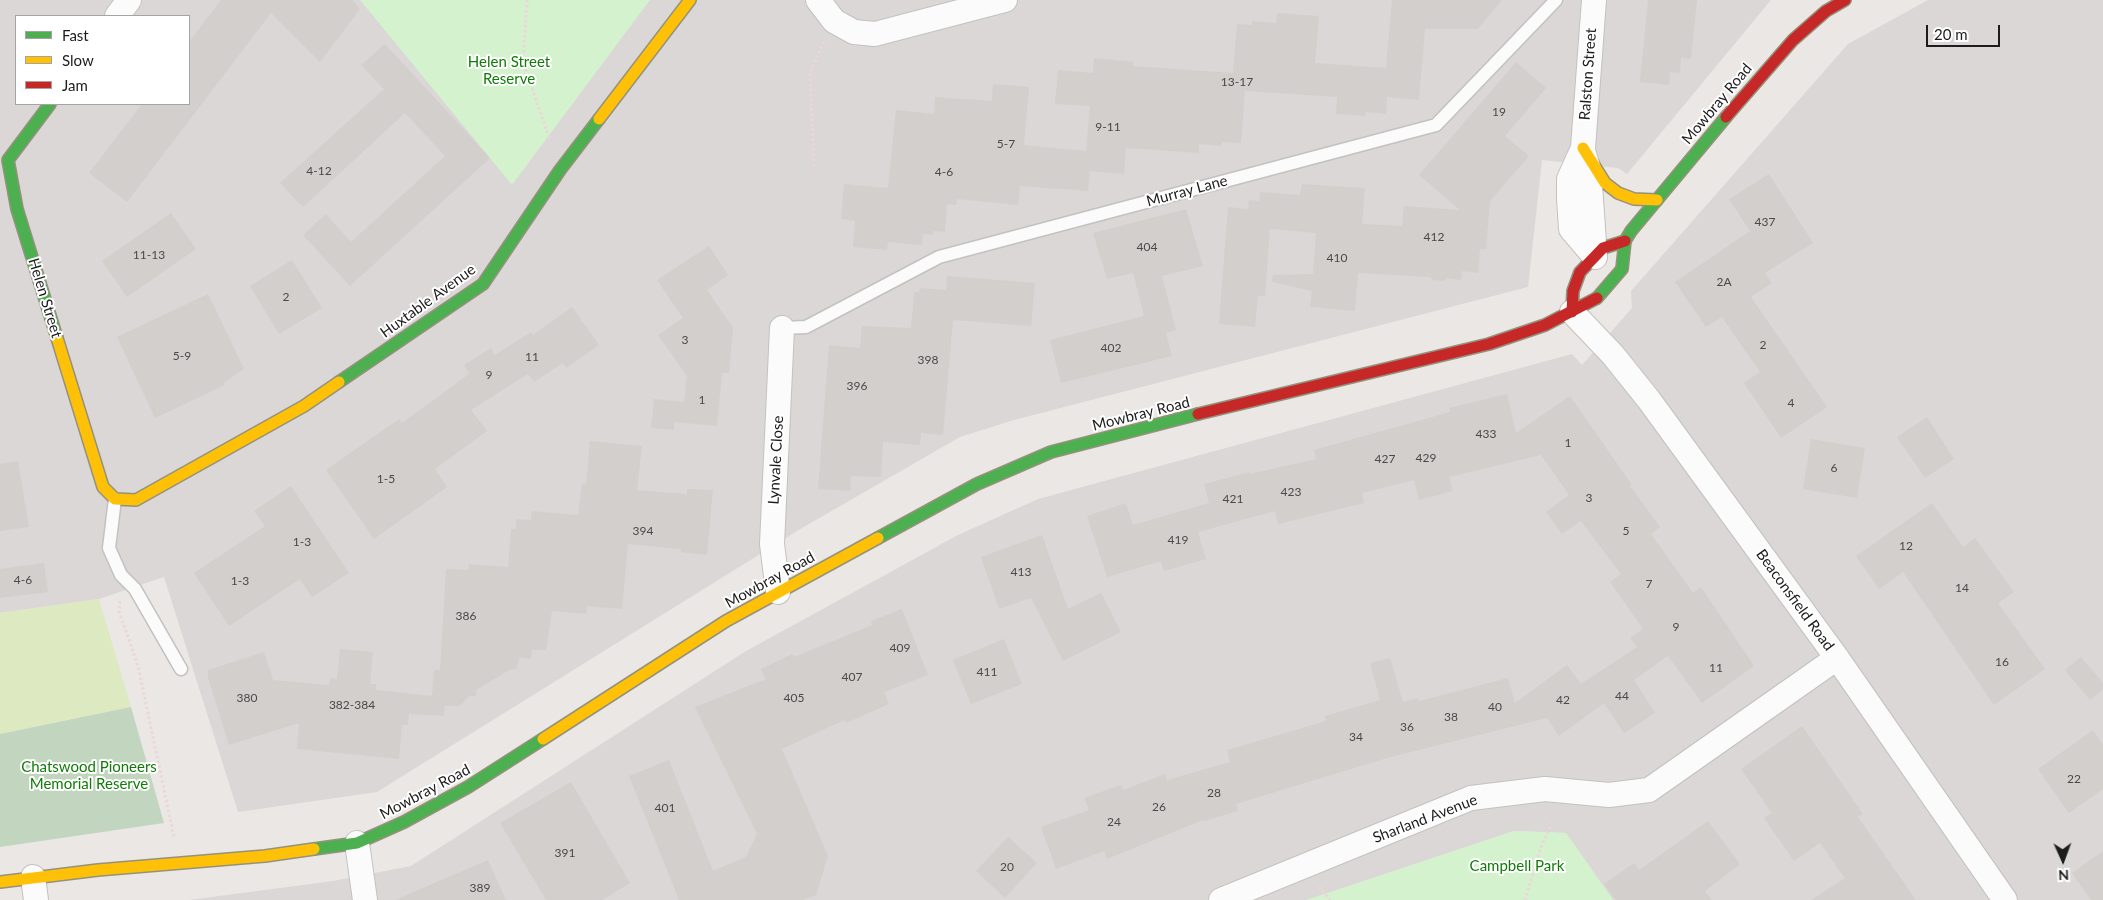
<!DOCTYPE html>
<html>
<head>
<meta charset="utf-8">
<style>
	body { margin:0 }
	#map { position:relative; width:2103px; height:900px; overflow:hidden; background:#ebe7e4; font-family:Lato,sans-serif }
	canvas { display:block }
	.legend { position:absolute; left:15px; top:15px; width:175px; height:90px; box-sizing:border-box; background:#fff; border:1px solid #a4a4a4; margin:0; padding:6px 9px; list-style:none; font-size:15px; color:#1c1c1c }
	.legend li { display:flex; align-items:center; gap:10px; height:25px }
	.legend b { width:25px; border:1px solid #a4a4a4 }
	.north { position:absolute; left:2038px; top:835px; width:50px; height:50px; -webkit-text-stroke:4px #fff; paint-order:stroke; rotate:178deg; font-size:14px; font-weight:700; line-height:20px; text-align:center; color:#1c1c1c }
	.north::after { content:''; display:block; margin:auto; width:18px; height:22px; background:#1c1c1c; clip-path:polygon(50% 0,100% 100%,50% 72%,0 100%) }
	.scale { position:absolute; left:1926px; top:25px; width:74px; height:22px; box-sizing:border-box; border:2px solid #1c1c1c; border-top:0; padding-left:6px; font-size:15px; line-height:18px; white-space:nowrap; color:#1c1c1c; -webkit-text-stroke:4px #fff; paint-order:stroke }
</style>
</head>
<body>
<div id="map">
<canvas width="2103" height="900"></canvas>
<ul class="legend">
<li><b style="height:6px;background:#4caf50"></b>Fast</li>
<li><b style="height:6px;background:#ffc107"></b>Slow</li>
<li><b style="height:6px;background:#c62828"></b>Jam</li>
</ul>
<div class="north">N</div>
<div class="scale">20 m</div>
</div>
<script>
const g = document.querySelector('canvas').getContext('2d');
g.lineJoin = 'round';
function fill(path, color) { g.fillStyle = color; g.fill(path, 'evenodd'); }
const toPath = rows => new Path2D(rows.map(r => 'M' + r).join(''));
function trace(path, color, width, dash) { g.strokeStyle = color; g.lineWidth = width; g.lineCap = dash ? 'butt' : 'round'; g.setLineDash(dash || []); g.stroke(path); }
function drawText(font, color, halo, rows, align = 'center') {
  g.font = font + ' Lato,sans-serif'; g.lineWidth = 4; g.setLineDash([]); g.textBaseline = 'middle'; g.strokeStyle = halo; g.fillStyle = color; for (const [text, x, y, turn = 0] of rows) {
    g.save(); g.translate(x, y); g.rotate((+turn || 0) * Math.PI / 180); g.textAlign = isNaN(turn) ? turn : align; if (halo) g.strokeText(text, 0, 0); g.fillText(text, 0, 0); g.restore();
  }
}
fill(toPath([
	[0,0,1771,0,1627,174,1618,168,1542,160,1528,287,1014,420,960,437,802,528,377,792,238,812,164,577,99,599,0,613],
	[16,16,189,16,189,104,16,104],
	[1928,0,2103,0,2103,900,1613,900,1566,833,1514,831,1307,900,189,900,333,881,411,866,746,651,958,535,1038,499,1572,354,1582,365,1632,308,1631,291,1848,44]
]), '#dad7d6');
fill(toPath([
	[99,599,131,707,0,734,0,613]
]), '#dde9c1');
fill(toPath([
	[131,707,164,823,0,847,0,734]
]), '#c2d5bf');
fill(toPath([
	[360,0,650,0,512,185],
	[1514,831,1566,833,1613,900,1307,900]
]), '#d3f2cd');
fill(toPath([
	[221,0,352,0,360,9,320,62,271,13,127,202,89,173,142,104,189,104,189,42],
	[1392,0,1502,0,1478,29,1425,29,1419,100,1387,97,1386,114,1366,112,1365,116,1336,114,1337,97,1245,91,1241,143,1222,142,1221,146,1199,144,1199,153,1126,148,1124,174,1090,171,1088,191,1020,186,1018,205,957,199,956,205,947,204,945,232,934,231,933,235,923,234,922,245,888,242,887,250,853,247,855,221,841,219,844,184,888,188,896,110,934,114,935,97,992,101,993,84,1029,87,1024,145,1086,151,1090,106,1055,104,1058,70,1093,73,1094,58,1133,62,1133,66,1233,73,1237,24,1252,25,1252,21,1276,23,1277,13,1319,16,1315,63,1386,68],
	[1648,0,1697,0,1691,59,1681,58,1680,73,1670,72,1669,85,1640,82],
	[385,44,490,158,350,286,303,235,326,214,351,242,445,156,405,113,303,207,280,183,384,89,361,65],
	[1516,62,1546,88,1505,136,1529,156,1490,201,1486,249,1480,249,1478,273,1462,271,1461,280,1447,278,1444,281,1433,280,1430,277,1358,273,1355,311,1310,307,1312,291,1272,282,1273,275,1313,274,1316,233,1270,229,1265,296,1258,296,1255,327,1219,324,1228,207,1248,209,1249,200,1259,201,1260,192,1300,195,1302,184,1365,188,1362,224,1402,226,1404,206,1460,210,1419,175],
	[1769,174,1813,243,1765,273,1772,283,1751,297,1827,407,1781,438,1744,383,1760,372,1722,317,1706,327,1675,282,1750,231,1729,199],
	[1186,209,1203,266,1162,276,1176,330,1166,333,1172,356,1061,383,1050,340,1144,316,1133,273,1107,279,1093,233],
	[171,213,196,249,127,297,102,261],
	[709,246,728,275,707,290,733,328,729,373,722,373,717,426,674,422,674,430,651,428,654,399,684,402,687,376,658,335,683,318,657,280],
	[292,260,322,308,279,334,250,286],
	[947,276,1035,283,1031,326,953,320,943,435,921,433,920,445,883,442,881,477,851,476,850,491,818,489,829,345,860,348,862,326,911,328,914,292,919,292,920,288,946,290],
	[208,294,244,369,223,383,225,385,155,418,117,337],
	[572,307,599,345,566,368,563,363,534,382,528,374,471,410,487,431,435,469,447,487,374,539,326,470,399,419,402,423,469,374,464,365,491,348,495,355,531,332,533,335],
	[1507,394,1516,433,1570,396,1632,485,1630,486,1660,527,1651,534,1693,593,1701,587,1754,666,1702,703,1668,656,1634,680,1655,713,1624,733,1604,703,1559,736,1547,718,1387,758,1236,804,1238,811,1204,821,1203,820,1107,859,1104,851,1056,869,1041,827,1089,810,1084,798,1121,785,1123,790,1165,774,1167,780,1230,762,1227,750,1326,721,1325,716,1380,700,1370,663,1390,658,1403,702,1418,698,1419,701,1508,678,1515,703,1567,665,1581,684,1637,647,1630,638,1643,629,1610,582,1621,574,1581,521,1562,534,1546,512,1569,495,1541,455,1449,477,1453,491,1419,500,1414,480,1362,493,1364,503,1278,524,1275,511,1198,532,1206,559,1164,571,1161,561,1107,577,1087,516,1126,503,1133,525,1209,503,1204,484,1250,472,1250,474,1316,459,1314,450,1450,412,1449,408],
	[1927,417,1954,459,1925,478,1897,437],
	[1811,439,1865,448,1857,498,1803,489],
	[590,441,642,446,637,490,687,494,687,489,713,490,707,555,681,552,681,549,628,544,622,609,587,606,586,614,552,611,546,650,532,650,531,659,520,657,516,669,511,669,476,690,476,696,470,696,459,706,445,706,444,716,409,714,408,725,402,725,399,759,297,749,299,723,229,745,208,678,208,670,264,652,273,680,329,685,330,678,337,679,340,649,373,652,370,684,376,684,376,690,432,696,434,670,440,670,446,569,468,570,469,564,508,567,511,529,516,529,516,519,531,520,532,511,578,515,582,483,586,484],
	[18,461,29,527,0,531,0,464],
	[291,486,349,573,312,597,300,579,229,626,194,573,265,526,254,511],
	[1932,503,1963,547,1975,538,2014,592,1998,603,2045,669,1994,705,1903,572,1879,589,1856,556],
	[1042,535,1068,609,1101,593,1121,632,1063,661,1031,598,999,609,981,557],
	[44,563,48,592,0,598,0,569],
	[902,609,928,675,884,692,889,704,846,723,844,720,782,749,828,856,816,895,803,900,679,900,629,776,669,760,713,871,746,857,757,834,695,707,766,679,761,669,792,654,794,657,872,625,871,621],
	[1004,639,1022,684,971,704,953,660],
	[2081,657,2103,683,2103,689,2090,700,2065,670],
	[1802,726,1863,814,1858,817,1916,900,1811,900,1845,878,1820,843,1794,861,1764,818,1772,813,1741,769],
	[2093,730,2103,745,2103,789,2069,813,2038,769],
	[571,782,630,883,602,900,546,900,500,823],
	[1708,821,1740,864,1705,891,1712,900,1616,900,1604,884,1634,863,1639,870],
	[1008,837,1037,863,1005,898,976,871],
	[2103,851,2103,900,2091,900,2072,873],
	[488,860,506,900,398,900,397,899]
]), '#d3cfcd');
const lane = toPath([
	[782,328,806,327,939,257,1436,125,1556,0],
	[115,499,109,548,121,575,135,589,181,669]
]);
const street = toPath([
	[818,0,834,21,854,32,875,34,1005,0],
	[1594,0,1583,148,1569,179,1569,199,1571,229,1595,257],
	[117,16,129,0],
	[1584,154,1589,170,1595,257],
	[1572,312,1613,355,1649,400,1837,658,2005,900],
	[778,592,772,544,782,328],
	[357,843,365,900],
	[33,877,36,900],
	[1221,900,1471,798,1545,789,1609,795,1649,790,1837,658]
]);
const fast = toPath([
	[50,104,8,160,17,209,57,338],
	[1597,298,1622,269,1625,241,1631,231,1726,117],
	[339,382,483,284,560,170,599,119],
	[878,538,977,484,1051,452,1198,414],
	[314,849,357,843,404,822,468,787,543,739]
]);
const slow = toPath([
	[599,119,690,0],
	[1583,148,1605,183,1618,193,1634,199,1657,200],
	[57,338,103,487,115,499,136,500,304,406,339,382],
	[543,739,726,621,878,538],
	[0,882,98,870,265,856,314,849]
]);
const jam = toPath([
	[1726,117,1793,40,1826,11,1845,0],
	[1572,312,1573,291,1580,272,1603,248,1625,241],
	[1198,414,1489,344,1545,325,1597,298]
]);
trace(lane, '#c3c2c0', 15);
trace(street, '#c3c2c0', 26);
trace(fast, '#95927c', 14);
trace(slow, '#95927c', 14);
trace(jam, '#95927c', 14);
trace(toPath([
	[527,0,523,62,550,140],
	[814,166,810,72,824,42],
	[120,601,119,611,138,666,174,837],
	[1319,887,1330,900],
	[1525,900,1541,847,1552,823]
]), '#ebd7d8', 3, [2.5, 2.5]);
trace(lane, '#fcfbfb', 12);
trace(street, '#fcfbfb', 24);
trace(fast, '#4caf50', 11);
trace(slow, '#ffc107', 11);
trace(jam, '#c62828', 11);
drawText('12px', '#4a4948', null, [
	["13-17",1237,82],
	["19",1499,112],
	["9-11",1108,127],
	["5-7",1006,144],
	["4-12",319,171],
	["4-6",944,172],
	["437",1765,222],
	["412",1434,237],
	["404",1147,247],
	["11-13",149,255],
	["410",1337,258],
	["2A",1724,282],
	["2",286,297],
	["3",685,340],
	["2",1763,345],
	["402",1111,348],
	["5-9",182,356],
	["11",532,357],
	["398",928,360],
	["9",489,375],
	["396",857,386],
	["1",702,400],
	["4",1791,403],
	["433",1486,434],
	["1",1568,443],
	["429",1426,458],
	["427",1385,459],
	["6",1834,468],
	["1-5",386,479],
	["423",1291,492],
	["3",1589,498],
	["421",1233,499],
	["394",643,531],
	["5",1626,531],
	["419",1178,540],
	["1-3",302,542],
	["12",1906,546],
	["413",1021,572],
	["4-6",23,580],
	["1-3",240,581],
	["7",1649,584],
	["14",1962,588],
	["386",466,616],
	["9",1676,627],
	["409",900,648],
	["16",2002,662],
	["11",1716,668],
	["411",987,672],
	["407",852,677],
	["44",1622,696],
	["380",247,698],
	["405",794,698],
	["42",1563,700],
	["382-384",352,705],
	["40",1495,707],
	["38",1451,717],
	["36",1407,727],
	["34",1356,737],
	["22",2074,779],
	["28",1214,793],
	["26",1159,807],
	["401",665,808],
	["24",1114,822],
	["391",565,853],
	["20",1007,867],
	["389",480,888]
]);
drawText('15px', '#107c07', '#fff', [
	["Helen Street",509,62],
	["Reserve",509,79],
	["Chatswood Pioneers",89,767],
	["Memorial Reserve",89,784],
	["Campbell Park",1517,866]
]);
drawText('15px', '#1c1c1c', '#fff', [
	["Ralston Street",1588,74,-86],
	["Mowbray Road",1717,104,-50],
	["Murray Lane",1187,191,-15],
	["Helen Street",45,298,73],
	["Huxtable Avenue",428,301,-36],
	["Mowbray Road",1141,414,-14],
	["Lynvale Close",776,460,-87],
	["Mowbray Road",770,580,-29],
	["Beaconsfield Road",1795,600,54],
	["Mowbray Road",425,792,-28],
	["Sharland Avenue",1425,819,-21]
]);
</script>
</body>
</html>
